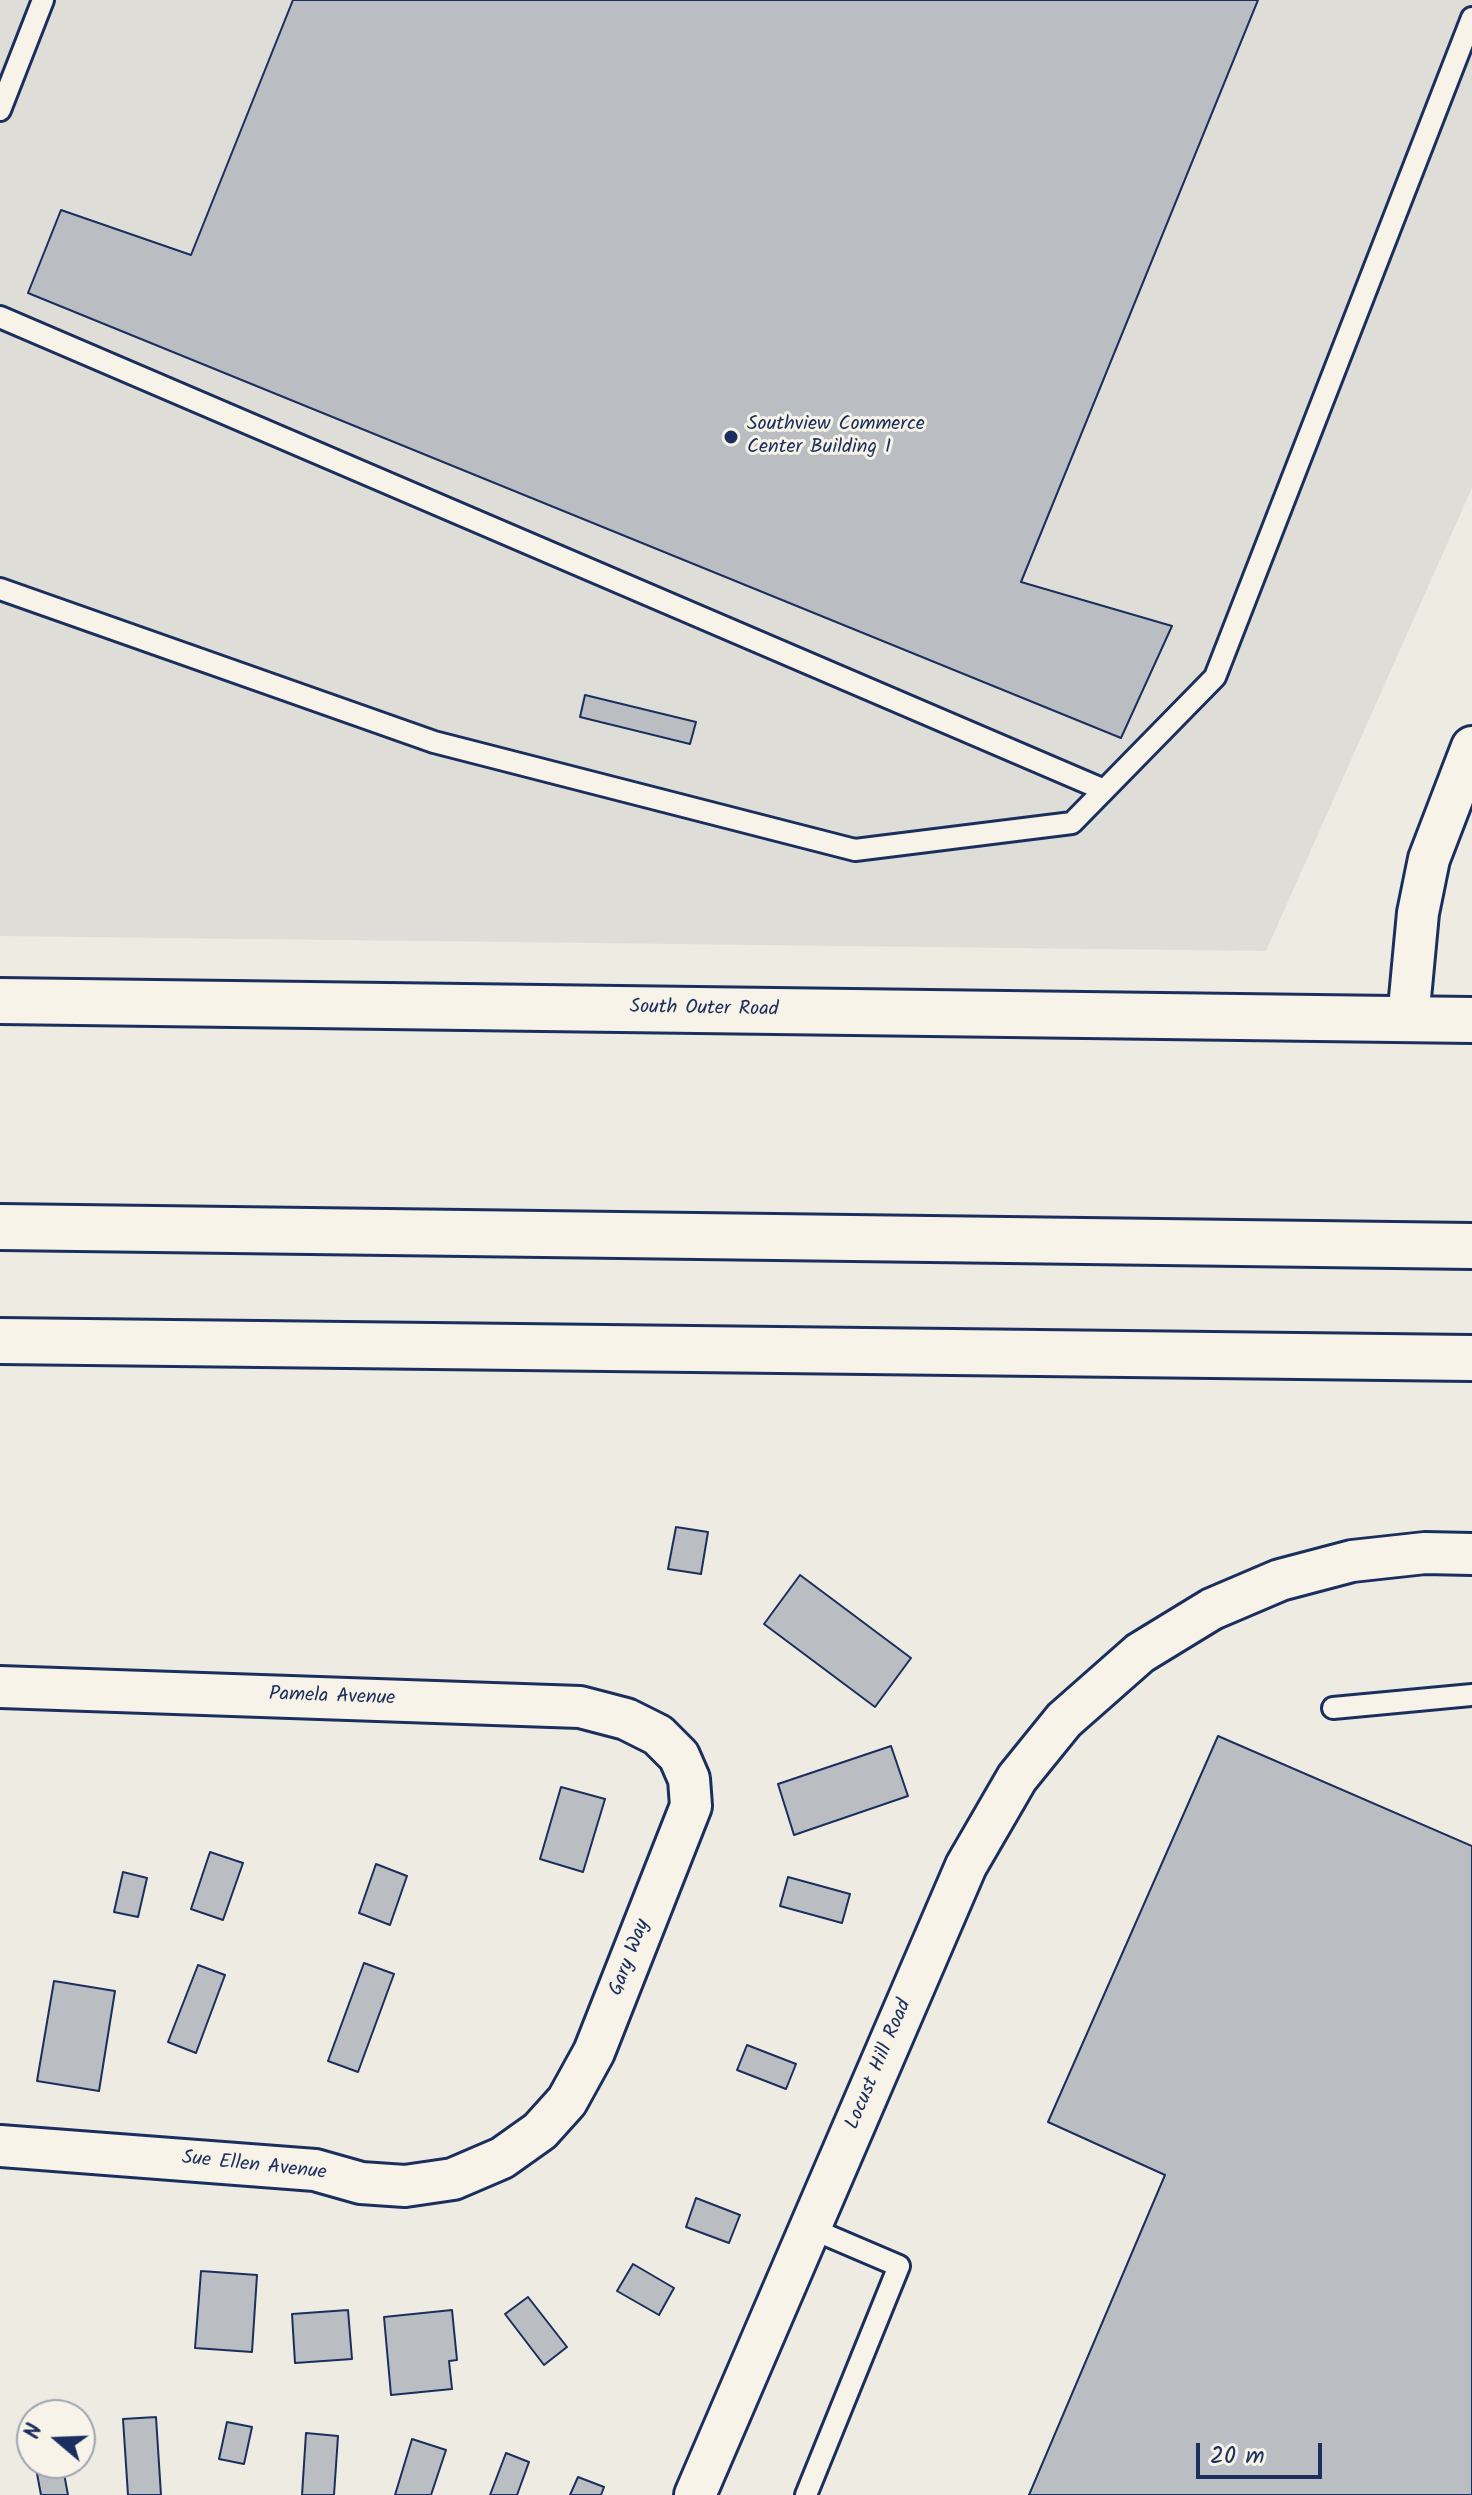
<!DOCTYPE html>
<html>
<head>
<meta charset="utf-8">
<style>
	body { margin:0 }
	#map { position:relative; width:1472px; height:2495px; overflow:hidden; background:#eeebe2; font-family:Kalam,sans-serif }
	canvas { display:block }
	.north { position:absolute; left:16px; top:2399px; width:80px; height:80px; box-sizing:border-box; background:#f7f3e8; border:2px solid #9fa5b1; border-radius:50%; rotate:289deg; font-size:22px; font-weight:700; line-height:32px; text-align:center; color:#1b2f5e }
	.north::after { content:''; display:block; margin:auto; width:28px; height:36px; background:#1b2f5e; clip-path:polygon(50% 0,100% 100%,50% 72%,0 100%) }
	.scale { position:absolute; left:1196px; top:2443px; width:126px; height:36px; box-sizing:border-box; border:4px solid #1b2f5e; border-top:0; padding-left:10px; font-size:24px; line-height:28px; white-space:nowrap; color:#1b2f5e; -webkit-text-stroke:6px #f7f3e8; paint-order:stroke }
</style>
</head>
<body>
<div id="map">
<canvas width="1472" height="2495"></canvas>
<div class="north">N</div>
<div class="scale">20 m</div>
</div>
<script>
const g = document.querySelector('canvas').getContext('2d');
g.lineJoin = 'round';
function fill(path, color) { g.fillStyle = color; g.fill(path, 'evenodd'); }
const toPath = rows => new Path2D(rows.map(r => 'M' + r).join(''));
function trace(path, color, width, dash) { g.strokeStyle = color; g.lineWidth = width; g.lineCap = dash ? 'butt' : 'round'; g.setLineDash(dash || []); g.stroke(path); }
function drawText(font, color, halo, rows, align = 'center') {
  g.font = font + ' Kalam,sans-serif'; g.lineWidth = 6; g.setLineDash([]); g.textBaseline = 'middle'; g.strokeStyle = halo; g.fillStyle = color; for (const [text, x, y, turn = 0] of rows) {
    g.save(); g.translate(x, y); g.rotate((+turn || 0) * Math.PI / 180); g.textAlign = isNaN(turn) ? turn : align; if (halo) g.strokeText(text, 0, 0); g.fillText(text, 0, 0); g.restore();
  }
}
fill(toPath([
	[0,0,1472,0,1472,488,1266,951,0,936]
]), '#deddd8');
const building = toPath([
	[293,0,1258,0,1021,582,1172,626,1121,738,28,293,61,210,191,255,293,0],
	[585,695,696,722,690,744,580,717,585,695],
	[676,1527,708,1532,701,1574,668,1569,676,1527],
	[800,1575,911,1658,875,1707,764,1624,800,1575],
	[1218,1736,1472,1846,1472,2495,1029,2495,1165,2175,1048,2122,1218,1736],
	[891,1746,908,1796,794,1835,778,1784,891,1746],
	[561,1787,605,1799,583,1872,540,1859,561,1787],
	[210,1852,243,1863,223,1920,191,1909,210,1852],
	[376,1864,407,1876,390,1925,359,1913,376,1864],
	[123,1872,147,1878,138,1917,114,1912,123,1872],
	[788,1877,850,1894,842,1923,780,1906,788,1877],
	[364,1963,394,1974,358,2072,328,2061,364,1963],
	[198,1965,225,1975,196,2053,168,2042,198,1965],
	[54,1981,115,1991,99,2091,37,2081,54,1981],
	[747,2045,796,2064,786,2089,737,2070,747,2045],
	[696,2198,740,2215,729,2243,686,2227,696,2198],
	[633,2264,674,2288,659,2315,617,2291,633,2264],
	[201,2271,257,2275,252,2352,195,2348,201,2271],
	[528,2297,567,2347,544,2365,505,2314,528,2297],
	[348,2310,352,2359,295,2363,292,2314,348,2310],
	[452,2310,457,2360,449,2361,452,2389,391,2395,384,2317,452,2310],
	[156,2417,161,2495,128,2495,123,2419,156,2417],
	[227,2422,252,2427,244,2464,219,2459,227,2422],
	[306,2433,338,2436,334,2495,302,2495,306,2433],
	[412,2439,446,2450,431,2495,395,2495,412,2439],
	[506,2453,529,2462,517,2495,490,2495,506,2453],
	[35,2463,62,2463,68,2495,41,2495,35,2463],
	[578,2477,604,2487,601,2495,570,2495,578,2477]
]);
fill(building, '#babdc2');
trace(building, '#1b2f5e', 2);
const service = toPath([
	[0,110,43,0],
	[0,317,1104,790],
	[0,589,434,742,855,850,1072,823,1215,677,1472,18],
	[1333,1708,1472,1695],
	[806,2495,899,2266,810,2228]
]);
const minor = toPath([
	[1408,1019,1418,913,1429,859,1472,747],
	[0,1687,580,1707,626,1719,658,1735,679,1756,689,1779,691,1806,594,2052,567,2101,540,2131,502,2158,453,2179,405,2186,361,2183,315,2170,0,2146],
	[695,2495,966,1866,1017,1778,1064,1720,1140,1653,1212,1609,1280,1580,1352,1561,1425,1553,1472,1554]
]);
const tertiary = toPath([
	[0,1001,1472,1020]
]);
const motorway = toPath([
	[0,1227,1472,1246],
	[0,1341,1472,1358]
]);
trace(service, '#1b2f5e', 26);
trace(minor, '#1b2f5e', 46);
trace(tertiary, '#1b2f5e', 50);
trace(motorway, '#1b2f5e', 50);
trace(service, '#f7f3e8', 20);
trace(minor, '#f7f3e8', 40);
trace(tertiary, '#f7f3e8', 44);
trace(motorway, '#f7f3e8', 44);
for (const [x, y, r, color] of [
	[731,437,8,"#1b2f5e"]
]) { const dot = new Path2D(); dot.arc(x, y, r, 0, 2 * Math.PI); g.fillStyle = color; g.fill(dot); trace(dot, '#f7f3e8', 3); }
drawText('20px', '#1b2f5e', '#f7f3e8', [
	["Southview Commerce",747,426],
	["Center Building I",747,449]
], 'left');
drawText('20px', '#1b2f5e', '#f7f3e8', [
	["South Outer Road",704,1010,1],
	["Pamela Avenue",332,1698,2],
	["Gary Way",631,1958,-69],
	["Locust Hill Road",880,2065,-67],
	["Sue Ellen Avenue",254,2167,6]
]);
</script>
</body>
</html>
